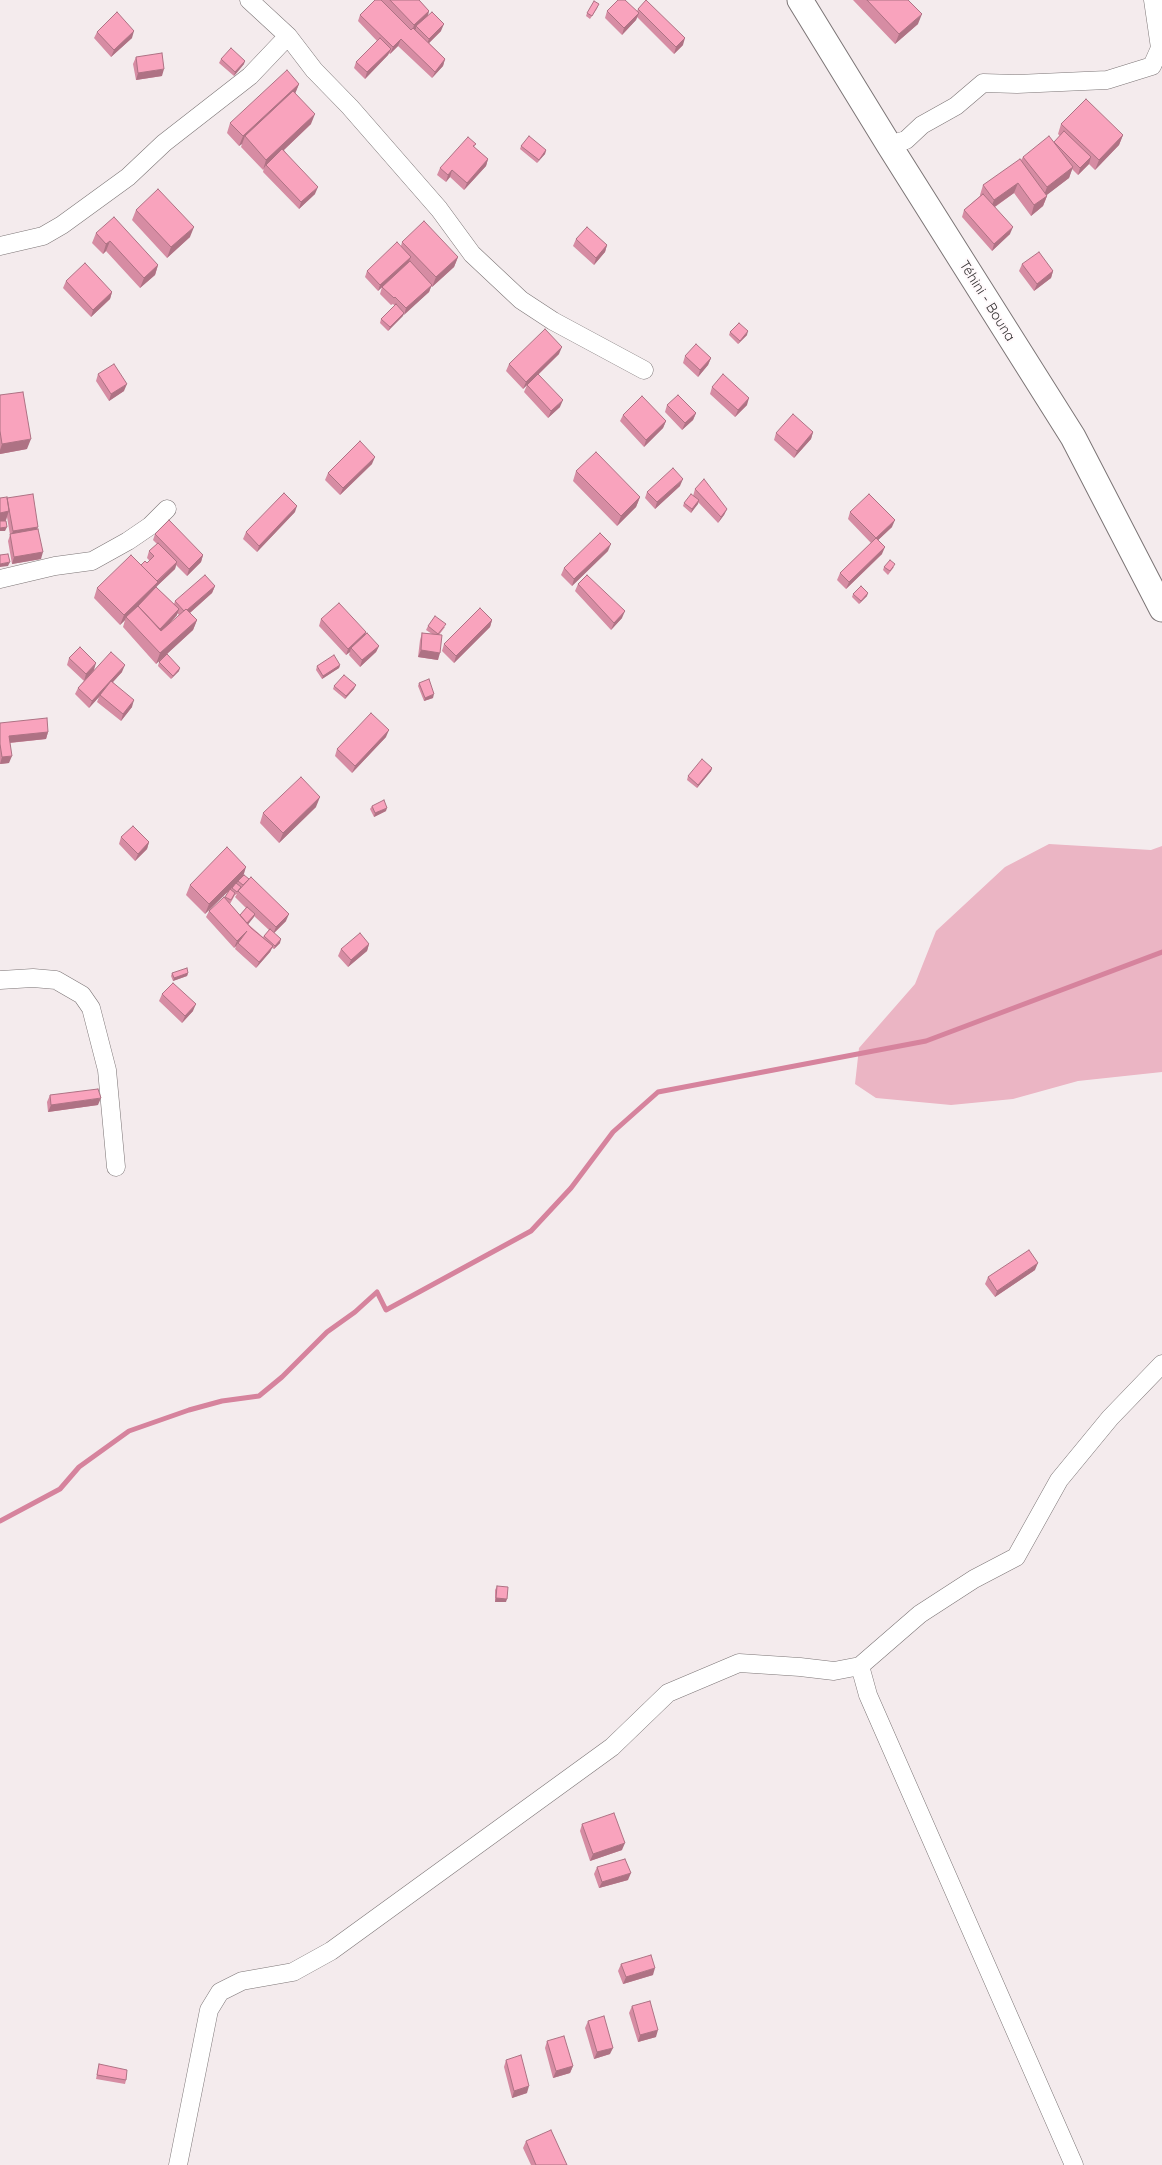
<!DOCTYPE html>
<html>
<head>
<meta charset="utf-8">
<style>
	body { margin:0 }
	canvas { display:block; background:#f4ebed }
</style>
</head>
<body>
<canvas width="1162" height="2165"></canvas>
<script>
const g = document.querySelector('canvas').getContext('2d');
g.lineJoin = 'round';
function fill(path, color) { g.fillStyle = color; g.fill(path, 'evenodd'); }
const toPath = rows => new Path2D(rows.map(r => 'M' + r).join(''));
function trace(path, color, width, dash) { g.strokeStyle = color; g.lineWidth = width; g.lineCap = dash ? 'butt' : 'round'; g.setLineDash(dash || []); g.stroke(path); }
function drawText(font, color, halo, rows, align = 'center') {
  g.font = font + ' Quicksand,sans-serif'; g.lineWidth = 4; g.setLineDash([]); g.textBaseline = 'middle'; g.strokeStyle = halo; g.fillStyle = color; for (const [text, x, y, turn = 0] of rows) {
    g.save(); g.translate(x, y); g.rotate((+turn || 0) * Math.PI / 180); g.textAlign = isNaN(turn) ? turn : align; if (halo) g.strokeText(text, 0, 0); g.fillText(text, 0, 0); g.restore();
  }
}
fill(toPath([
	[1049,844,1151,850,1162,846,1162,1072,1078,1081,1013,1099,951,1105,876,1098,855,1084,859,1048,915,984,936,931,1005,867]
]), '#ebb5c4');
trace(toPath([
	[0,1521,60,1489,79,1467,129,1431,189,1410,222,1401,259,1396,282,1377,327,1332,355,1312,377,1292,386,1310,531,1231,571,1188,613,1132,658,1092,926,1041,1162,952]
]), '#d6839d', 5);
const street = toPath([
	[249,0,288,36,314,70,350,107,439,209,472,254,521,300,553,321,644,370],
	[889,145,906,140,922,125,956,106,983,83,1017,84,1107,80,1152,66,1160,48,1153,0],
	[0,246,43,236,62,225,128,177,164,143,250,76,288,36],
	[0,579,55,566,92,561,128,541,150,526,167,509],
	[0,980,33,978,56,980,82,995,91,1008,107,1070,116,1167],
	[860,1666,868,1695,1074,2165],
	[178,2165,209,2010,220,1992,242,1981,293,1972,331,1951,612,1747,668,1693,739,1663,800,1667,834,1671,860,1666,920,1614,974,1579,1016,1557,1059,1480,1110,1418,1162,1364]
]);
const secondary = toPath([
	[800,0,889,145,1073,437,1162,609]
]);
trace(street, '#7c7576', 19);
trace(secondary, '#7c7576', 27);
trace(street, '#fff', 18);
trace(secondary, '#fff', 25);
fill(toPath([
	[375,0,419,0,429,11,428,15,441,31,429,43,445,59,443,66,432,78,398,46,390,54,389,53,388,55,365,79,354,68,356,62,377,41,358,21,360,15],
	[853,0,908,0,918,24,895,44],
	[598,7,590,19,586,16,587,13],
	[638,9,683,45,674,54,637,17,636,20,622,35,605,18,607,11,637,11],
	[97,32,132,38,111,57,94,38],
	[136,57,162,76,136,80,133,64],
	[221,59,244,64,234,76,219,63],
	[299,84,295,93,311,124,284,150,315,194,299,209,263,172,264,168,263,170,241,147,242,144,239,146,227,133,230,123],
	[1061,124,1123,135,1119,145,1095,170,1089,164,1078,175,1072,169,1069,178,1046,195,1047,196,1043,206,1031,216,1014,193,995,207,1010,234,992,251,962,217,964,210,980,196,980,195,983,185,1021,160,1023,157,1054,142,1060,136,1058,134],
	[476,144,474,147,488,159,486,166,464,190,450,177,446,182,437,175,440,168],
	[521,146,546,150,545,154,537,163,520,149],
	[136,210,190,237,167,258,132,220],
	[96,233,158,265,155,275,140,288,106,251,103,254,92,243],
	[576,239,607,245,605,252,594,265,573,246],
	[402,242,458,257,454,267,432,287,431,286,429,292,403,315,388,331,380,323,381,319,395,306,393,304,391,305,380,294,382,287,378,291,365,277,367,271,401,246],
	[1022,264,1053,271,1051,278,1034,291,1019,271],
	[66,281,112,292,110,299,91,317,63,288],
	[730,332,747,335,738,344,729,335],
	[559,354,537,376,560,407,548,418,524,392,527,385,523,389,506,371,509,364],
	[685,356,711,358,708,365,698,377,683,363],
	[98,374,124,391,109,401,96,381],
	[712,387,747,405,735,417,710,394],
	[0,395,27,449,0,454],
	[667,405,696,413,693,420,682,430,665,412],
	[623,415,666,421,663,428,644,447,620,421],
	[813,432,811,439,794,458,774,440,776,433],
	[372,464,340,495,325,480,328,473],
	[576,471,640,497,636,507,617,526,573,481],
	[680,486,655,509,645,498,647,492],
	[695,489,727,509,724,515,718,523,698,502,691,513,683,506,684,503,693,496],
	[0,498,7,499,37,529,41,559,12,564,8,541,10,535,7,517,6,521,5,531,0,531],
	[295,512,257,552,243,539,246,532],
	[850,512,892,527,878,540,882,554,846,589,837,580,840,573,871,543,848,519],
	[155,534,203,555,201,562,187,576,176,565,175,569,156,587,174,604,175,601,215,586,212,593,190,613,197,620,193,630,156,664,123,627,125,620,120,625,94,598,97,588,141,565,147,563,150,561,147,558,149,551,157,544,153,540],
	[177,613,179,615,167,626,177,615],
	[608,551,572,586,561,575,564,568],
	[884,567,894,567,888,575,883,570],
	[578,584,622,618,611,630,575,591],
	[853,594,867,596,859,604,852,597],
	[321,619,366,632,365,635,379,646,376,652,360,667,349,655,350,652,346,655,319,626],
	[492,620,490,627,454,663,442,651,444,644],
	[428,626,445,627,439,635,438,660,418,657,420,640,422,633,432,634,426,630],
	[69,658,94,670,122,672,113,682,132,707,121,721,97,702,99,697,89,708,75,694,78,688,84,681,67,665],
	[159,662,179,671,171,679,158,666],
	[340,665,339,668,322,679,316,670,317,666],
	[419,683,433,698,424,701,418,686],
	[334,686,354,689,345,699,333,689],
	[0,723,48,732,46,739,10,743,9,763,0,764],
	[386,737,352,773,335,756,337,749],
	[712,768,711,771,697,788,687,780,688,776],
	[372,806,386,811,374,817,370,809],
	[316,807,279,843,260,823,263,813],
	[121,837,149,842,147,849,135,861,119,844],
	[243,876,286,921,274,933,280,943,274,949,272,948,270,952,256,968,235,949,236,946,234,948,206,917,209,911,225,898,229,890,205,914,186,895,190,885],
	[237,894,235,897,246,908,240,915,230,904,235,895],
	[254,916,269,930,263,937,248,924],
	[369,944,367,951,348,967,338,956,341,949],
	[172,973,188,973,187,976,173,981,171,976],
	[162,994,193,1011,182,1023,159,1001],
	[50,1095,98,1105,48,1112,47,1102],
	[1035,1270,995,1297,985,1284,988,1277],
	[497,1586,506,1602,495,1602,495,1590],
	[582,1824,622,1850,590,1861,580,1831],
	[597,1867,628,1880,599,1888,594,1874],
	[621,1964,653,1975,623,1984,618,1971],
	[632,2006,656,2037,638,2042,629,2013],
	[588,2021,610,2054,594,2059,585,2028],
	[547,2041,573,2066,570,2073,553,2078,545,2048],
	[506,2060,527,2093,512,2098,504,2067],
	[99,2064,126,2080,125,2084,96,2079],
	[526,2141,567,2165,531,2165,523,2148]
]), '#d68ca3');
fill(toPath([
	[429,11,427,18,416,26,416,29,412,32,414,25],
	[639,13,636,20,622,35,624,28],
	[922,14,918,24,895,44,899,34],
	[444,24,441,31,426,46,429,39],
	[134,31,132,38,111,57,114,50],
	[685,38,683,45,674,54,676,47],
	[401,39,398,46,390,54,393,47],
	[391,49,388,55,365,79,367,72],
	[445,59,443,66,432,78,435,72],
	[245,61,244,64,234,76,235,72],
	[164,69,162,76,136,80,138,73],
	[299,84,295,94,245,136,242,144,239,146,243,136],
	[315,114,311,124,267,166,266,165,264,168,263,170,266,160],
	[1123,135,1119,145,1095,170,1099,160],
	[546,150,545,154,537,163,539,160],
	[1091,157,1089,164,1078,175,1080,168],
	[488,159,486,166,464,190,467,183],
	[1073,167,1069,178,1043,198,1047,187],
	[452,170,450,177,446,182,448,175],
	[1018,183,1014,193,990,210,994,200],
	[318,187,315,194,299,209,301,202],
	[1047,196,1043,206,1031,216,1034,205],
	[194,227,190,237,167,258,171,247],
	[1013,227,1010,234,992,251,994,244],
	[110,241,106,251,103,254,106,244],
	[607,245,605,252,594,265,596,258],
	[411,257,408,263,378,291,380,285],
	[458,257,454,267,432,287,436,277],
	[158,265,155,275,140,288,144,278],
	[1053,271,1051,278,1034,291,1037,284],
	[432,285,429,292,404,315,406,308],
	[112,292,110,299,91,317,93,310],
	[404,313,403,316,388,331,390,327],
	[748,331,747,335,738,344,740,341],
	[562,347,559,354,523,389,526,382],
	[711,358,708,365,698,377,700,370],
	[127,384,124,391,109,401,111,394],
	[749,398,747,405,735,417,738,410],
	[563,400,560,407,548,418,551,411],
	[696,413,693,420,682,430,685,423],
	[666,421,663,428,644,447,646,440],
	[813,432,811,439,794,458,797,451],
	[31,439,27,449,0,454,0,450,2,444],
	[375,457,372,464,340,495,343,488],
	[683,479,680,486,655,509,657,502],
	[640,497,636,507,617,526,621,516],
	[699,500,698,504,691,513,692,509],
	[297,506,295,512,257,552,259,546],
	[727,509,724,515,718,523,721,517],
	[9,511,5,522,0,522,0,513],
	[895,520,892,527,873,545,876,538],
	[7,527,5,531,0,531,0,528],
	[38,527,35,534,10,538,13,531],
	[611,544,608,551,572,586,574,579],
	[885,547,882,554,846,589,849,582],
	[43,552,41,559,12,564,14,557],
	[203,555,201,562,187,576,189,569],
	[10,562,8,566,0,567,0,564],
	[177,562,175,569,156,587,154,592,126,617,125,620,120,625,124,615],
	[215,586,212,593,183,619,185,612],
	[868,593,867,596,859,604,861,601],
	[179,609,177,615,158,636,160,629],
	[625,611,622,618,611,630,614,623],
	[197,620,193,630,156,664,160,653],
	[492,620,490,627,454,663,456,656],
	[366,632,364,639,351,648,350,652,346,655,348,649],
	[379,646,376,652,360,667,362,660],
	[421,650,440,653,438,660,418,657],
	[96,663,94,670,84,681,86,674],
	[125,665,122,672,101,695,100,695,99,697,89,708,92,701],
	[340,665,339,668,322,679,323,676],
	[180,668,179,671,171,679,173,676],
	[356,685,354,689,345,699,346,696],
	[434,694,433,698,424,701,425,698],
	[134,700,132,707,121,721,123,714],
	[389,730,386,737,352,773,355,766],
	[48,732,46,739,7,743,9,736],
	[12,756,9,763,0,764,2,757],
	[712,768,711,771,697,788,698,785],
	[320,797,316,807,279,843,283,833],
	[387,808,386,811,374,817,375,813],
	[149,842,147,849,135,861,138,854],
	[246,867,243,877,205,914,209,904],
	[255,914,254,917,246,927,247,923],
	[289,914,286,921,273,934,276,927],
	[247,931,238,943,236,946,234,948,237,941],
	[281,939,280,943,274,949,275,946],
	[369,944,367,951,348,967,351,960],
	[273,946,270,952,256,968,259,962],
	[188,973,187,976,173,981,174,978],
	[196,1004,193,1011,182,1023,185,1016],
	[101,1098,98,1105,48,1112,51,1105],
	[1038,1263,1035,1270,995,1297,997,1291],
	[496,1598,507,1599,506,1602,495,1602],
	[625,1843,622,1850,590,1861,593,1854],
	[631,1873,628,1880,599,1888,602,1882],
	[655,1968,653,1975,623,1984,626,1977],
	[658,2030,656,2037,638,2042,640,2035],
	[613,2048,610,2054,594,2059,597,2052],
	[573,2066,570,2073,553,2078,556,2071],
	[529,2086,527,2093,512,2098,514,2091]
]), '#ae7284');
const building = toPath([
	[375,0,381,0,411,30,413,28,445,59,435,72,401,39,393,47,360,15,375,0],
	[390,0,419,0,429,11,414,25,390,0],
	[618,0,625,0,639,13,624,28,607,11,618,0],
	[646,0,685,38,676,47,638,9,646,0],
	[867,0,908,0,922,14,899,34,867,0],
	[594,1,599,4,592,16,587,13,594,1],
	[117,12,134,31,114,50,97,32,117,12],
	[432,12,444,24,429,39,416,26,432,12],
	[380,38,391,49,367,72,356,62,380,38],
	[231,48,245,61,235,72,221,59,231,48],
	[162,53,164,69,138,73,136,57,162,53],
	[287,70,299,84,243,136,230,123,287,70],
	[293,91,315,114,266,160,245,136,293,91],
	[1086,99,1123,135,1099,160,1061,124,1086,99],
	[1064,131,1091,157,1080,168,1054,142,1064,131],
	[529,136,546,150,539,160,521,146,529,136],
	[1049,136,1073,167,1047,187,1023,157,1049,136],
	[468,137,476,144,473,146,488,159,467,183,452,170,448,175,440,168,468,137],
	[282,149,318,187,301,202,266,165,282,149],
	[1020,159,1047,196,1034,205,1018,183,994,200,983,185,1020,159],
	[158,189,194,227,171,247,136,210,158,189],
	[983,194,1013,227,994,244,964,210,983,194],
	[114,217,158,265,144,278,110,241,106,244,96,233,114,217],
	[424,221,458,257,436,277,402,242,424,221],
	[587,227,607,245,596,258,576,239,587,227],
	[397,242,411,257,380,285,367,271,397,242],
	[1039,252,1053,271,1037,284,1022,264,1039,252],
	[410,261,432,285,406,308,395,297,394,298,382,287,410,261],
	[85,263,112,292,93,310,66,281,85,263],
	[396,304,404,313,390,327,381,319,396,304],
	[739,323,748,331,740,341,730,332,739,323],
	[545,329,562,347,526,382,509,364,545,329],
	[696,344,711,358,700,370,685,356,696,344],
	[114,364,127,384,111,394,98,374,114,364],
	[538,374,563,400,551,411,527,385,538,374],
	[723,374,749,398,738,410,712,387,723,374],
	[23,392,31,439,2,444,0,431,0,395,23,392],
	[678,395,696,413,685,423,667,405,678,395],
	[642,396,666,421,646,440,623,415,642,396],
	[793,414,813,432,797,451,776,433,793,414],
	[360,441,375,457,343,488,328,473,360,441],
	[596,452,640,497,621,516,576,471,596,452],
	[673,468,683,479,657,502,647,492,673,468],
	[704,479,727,509,721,517,695,489,704,479],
	[284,493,297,506,259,546,246,532,284,493],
	[33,494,38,527,13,531,7,498,33,494],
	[691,494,699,500,692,509,684,503,691,494],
	[869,494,895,520,876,538,850,512,869,494],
	[7,497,9,511,0,513,0,498,7,497],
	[169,520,203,555,189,569,155,534,169,520],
	[0,521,6,521,7,527,0,528,0,521],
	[38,529,43,552,14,557,10,534,38,529],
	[600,533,611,544,574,579,564,568,600,533],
	[876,538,885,547,849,582,840,573,876,538],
	[158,543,177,562,157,581,141,565,145,561,147,563,154,556,149,551,158,543],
	[8,554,10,562,0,564,0,555,8,554],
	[131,555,158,582,124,615,97,588,131,555],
	[890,560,895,564,890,571,884,567,890,560],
	[205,575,215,586,187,610,186,609,184,611,175,601,205,575],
	[587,575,625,611,614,623,578,584,587,575],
	[861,586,868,593,861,601,853,594,861,586],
	[156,587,179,609,160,629,138,606,137,607,156,587],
	[339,603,366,632,348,649,321,619,339,603],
	[138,606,161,631,186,609,197,620,160,653,126,617,138,606],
	[480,608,492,620,456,656,444,644,480,608],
	[435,616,446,624,438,634,428,626,435,616],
	[367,633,379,646,362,660,351,648,367,633],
	[422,633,442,635,440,653,421,650,422,633],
	[80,647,96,663,86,674,69,658,80,647],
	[111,652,125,665,92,701,78,688,111,652],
	[167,654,180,668,173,676,159,662,167,654],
	[334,655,340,665,323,676,317,666,334,655],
	[344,675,356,685,346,696,334,686,344,675],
	[429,679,434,694,425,698,419,683,429,679],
	[111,681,134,700,123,714,100,695,111,681],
	[371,713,389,730,355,766,337,749,371,713],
	[47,718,48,732,9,736,12,756,2,757,0,744,0,723,47,718],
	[702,759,712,768,698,785,688,776,702,759],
	[301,777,320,797,283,833,263,813,301,777],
	[384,800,387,808,375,813,372,806,384,800],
	[133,826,149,842,138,854,121,837,133,826],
	[227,847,246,867,209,904,190,885,227,847],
	[244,875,249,879,243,885,238,881,244,875],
	[251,877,289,914,276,927,238,891,251,877],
	[236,883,241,887,237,892,232,888,236,883],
	[230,889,235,893,231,900,225,897,230,889],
	[224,897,251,928,273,946,259,962,238,943,247,931,237,941,209,911,224,897],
	[247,907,255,914,247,923,240,915,247,907],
	[270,929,281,939,275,946,264,936,270,929],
	[360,933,369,944,351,960,341,949,360,933],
	[187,968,188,973,174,978,172,973,187,968],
	[173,983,196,1004,185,1016,162,994,173,983],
	[98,1089,101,1098,51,1105,50,1095,98,1089],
	[1029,1250,1038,1263,997,1291,988,1277,1029,1250],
	[497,1586,508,1587,507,1599,496,1598,497,1586],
	[614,1813,625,1843,593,1854,582,1824,614,1813],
	[625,1859,631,1873,602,1882,597,1867,625,1859],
	[651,1955,655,1968,626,1977,621,1964,651,1955],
	[650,2001,658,2030,640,2035,632,2006,650,2001],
	[604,2016,613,2048,597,2052,588,2021,604,2016],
	[564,2036,573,2066,556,2071,547,2041,564,2036],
	[521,2055,529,2086,514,2091,506,2060,521,2055],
	[99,2064,127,2070,126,2080,97,2075,99,2064],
	[551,2130,567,2165,536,2165,526,2141,551,2130]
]);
fill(building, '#f9a3bd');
trace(building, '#ae7284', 1);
drawText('14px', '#353233', '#fff9fb', [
	["Téhini - Bouna",987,301,58]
]);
</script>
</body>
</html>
